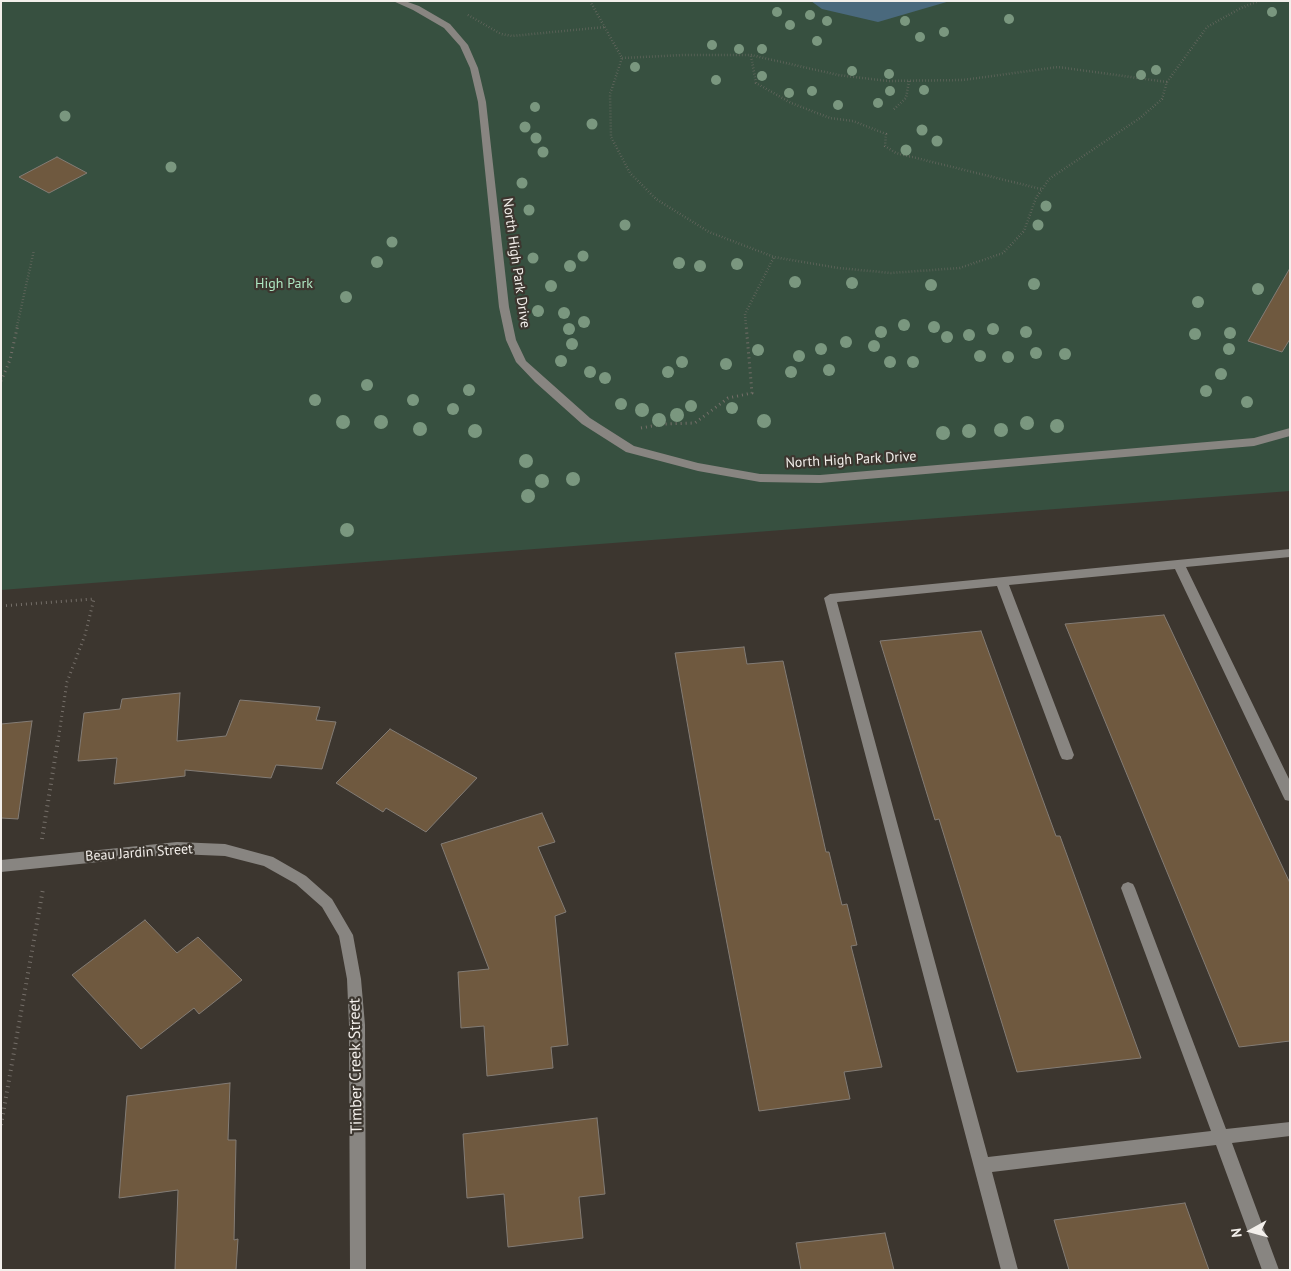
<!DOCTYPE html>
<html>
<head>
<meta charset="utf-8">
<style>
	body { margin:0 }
	#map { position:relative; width:1291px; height:1271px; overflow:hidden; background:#3c362f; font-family:"PT Sans",sans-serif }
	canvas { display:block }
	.frame { position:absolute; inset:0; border:2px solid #f3efeb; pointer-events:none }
	.north { position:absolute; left:1226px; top:1206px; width:50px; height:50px; -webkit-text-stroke:4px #3c362f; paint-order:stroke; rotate:263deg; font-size:14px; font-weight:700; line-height:20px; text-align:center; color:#f3efeb }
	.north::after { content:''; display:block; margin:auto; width:18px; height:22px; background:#f3efeb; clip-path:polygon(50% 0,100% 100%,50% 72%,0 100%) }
</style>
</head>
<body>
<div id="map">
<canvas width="1291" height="1271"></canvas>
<div class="frame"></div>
<div class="north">N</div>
</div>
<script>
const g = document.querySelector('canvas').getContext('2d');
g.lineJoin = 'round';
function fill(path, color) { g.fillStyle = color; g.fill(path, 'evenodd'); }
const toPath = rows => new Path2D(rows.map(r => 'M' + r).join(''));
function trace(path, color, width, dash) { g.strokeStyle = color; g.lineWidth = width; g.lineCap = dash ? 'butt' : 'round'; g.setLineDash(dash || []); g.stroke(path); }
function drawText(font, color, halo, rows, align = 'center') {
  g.font = font + ' "PT Sans",sans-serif'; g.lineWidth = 4.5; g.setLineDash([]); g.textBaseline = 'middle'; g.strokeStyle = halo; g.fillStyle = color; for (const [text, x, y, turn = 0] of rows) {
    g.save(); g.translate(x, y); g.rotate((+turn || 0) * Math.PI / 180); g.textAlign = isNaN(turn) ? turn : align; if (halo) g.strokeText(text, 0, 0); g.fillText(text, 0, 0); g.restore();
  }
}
fill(toPath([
	[1,1,1290,1,1290,491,1,590]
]), '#375040');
fill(toPath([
	[811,1,950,1,878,22,822,9]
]), '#4a697d');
const building = toPath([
	[57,157,87,173,49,193,19,177,57,157],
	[1290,268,1290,339,1282,352,1248,341,1290,268],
	[1164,615,1290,883,1290,1041,1239,1047,1065,624,1164,615],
	[981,631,1056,836,1060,836,1141,1058,1017,1072,939,819,935,820,880,641,981,631],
	[744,647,747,664,783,661,826,852,829,852,842,905,847,904,857,945,851,946,882,1067,844,1072,850,1099,759,1111,712,865,675,653,744,647],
	[180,693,177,741,226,736,240,700,320,707,316,720,336,722,322,769,276,765,271,778,185,770,185,776,114,784,117,758,78,761,84,713,120,709,122,699,180,693],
	[32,721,18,819,1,818,1,724,32,721],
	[390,729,477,778,426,832,386,808,383,812,336,783,390,729],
	[542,813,555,842,538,847,566,912,555,916,568,1045,551,1047,553,1068,487,1076,484,1026,461,1028,458,972,489,969,441,844,542,813],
	[145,920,177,953,198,937,242,980,199,1014,194,1008,141,1049,72,975,145,920],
	[230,1083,228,1140,236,1140,234,1240,238,1239,236,1270,175,1270,178,1190,119,1198,127,1096,230,1083],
	[597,1118,605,1194,579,1197,583,1238,508,1247,504,1194,467,1198,463,1134,597,1118],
	[1185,1203,1209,1270,1069,1270,1054,1220,1185,1203],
	[885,1233,894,1270,801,1270,796,1243,885,1233]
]);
fill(building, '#6f593f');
trace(building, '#837c75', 1);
trace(toPath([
	[590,1,622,58,610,94,611,137,630,173,656,199,709,232,774,257,745,314,746,326],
	[468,15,501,34,512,36,605,27],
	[751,56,756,83,791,103,830,118,853,121,886,134,885,146,896,153,1041,189],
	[622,58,683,55,751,55,838,75,888,81,963,80,1058,67,1167,82,1162,99,1140,118,1049,179,1036,198,1024,231,1003,253,960,268,891,273,838,268,774,257],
	[1167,82,1207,27,1241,8,1259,1],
	[894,109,906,98,909,81],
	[17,326,34,250]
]), '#756f69', 2.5, [0.5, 2.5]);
trace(toPath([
	[1,381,10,360,18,324],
	[641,428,663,424,695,423,728,398,752,393,746,324],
	[1,606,94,599,85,635,67,682,58,741]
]), '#756f69', 3, [1, 4]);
trace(toPath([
	[42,839,58,740],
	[1,1125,43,889]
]), '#756f69', 4, [1, 4.5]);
fill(toPath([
	[393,1,405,1,419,6,450,24,468,45,478,68,486,102,509,307,516,340,526,361,590,418,634,446,698,463,760,474,820,475,1254,438,1290,428,1290,436,1254,446,820,483,760,482,698,471,626,452,582,424,535,382,516,362,506,340,499,307,478,102,470,68,460,46,444,28,413,10,393,1],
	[1290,549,1290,557,1186,567,1290,781,1290,801,1285,800,1283,796,1175,569,1009,585,1074,755,1072,759,1067,760,1062,759,1060,755,997,586,837,602,988,1157,1211,1131,1121,888,1123,884,1128,882,1133,884,1135,888,1226,1129,1290,1122,1290,1136,1232,1143,1279,1270,1262,1270,1216,1145,992,1172,1018,1270,1001,1270,824,598,830,594,1290,549],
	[177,842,225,844,273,857,306,876,332,899,353,935,361,979,365,1025,366,1270,350,1270,349,1025,347,979,339,936,322,907,296,884,264,866,225,856,177,854,1,872,1,860,177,842]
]), '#888581');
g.fillStyle = '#7a977f';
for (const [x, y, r] of [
	[777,12,5],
	[1272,12,5],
	[810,15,5],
	[1009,19,5],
	[827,21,5],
	[905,21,5],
	[790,25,5],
	[944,32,5],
	[920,37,5],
	[817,41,5],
	[712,45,5],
	[739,49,5],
	[762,49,5],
	[635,67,5],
	[1156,70,5],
	[852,71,5],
	[889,74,5],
	[1141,75,5],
	[762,76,5],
	[716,80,5],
	[924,90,5],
	[812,91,5],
	[890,91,5],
	[789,93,5],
	[878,103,5],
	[838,105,5],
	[535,107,5],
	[65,116,5.5],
	[592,124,5.5],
	[525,127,5.5],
	[922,130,5.5],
	[536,138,5.5],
	[937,141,5.5],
	[906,150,5.5],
	[543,152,5.5],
	[171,167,5.5],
	[522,183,5.5],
	[1046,206,5.5],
	[529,210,5.5],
	[625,225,5.5],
	[1038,225,5.5],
	[392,242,5.5],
	[583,256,5.5],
	[533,258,5.5],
	[377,262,6],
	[679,263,6],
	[737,264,6],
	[570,266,6],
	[700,266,6],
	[795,282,6],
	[852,283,6],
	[1034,284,6],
	[931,285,6],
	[551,286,6],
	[1258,289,6],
	[346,297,6],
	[1198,302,6],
	[538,311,6],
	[564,313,6],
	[584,322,6],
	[904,325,6],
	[934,327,6],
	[569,329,6],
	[993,329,6],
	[881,332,6],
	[1026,332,6],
	[1230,333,6],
	[1195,334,6],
	[969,335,6],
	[947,337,6],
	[846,342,6],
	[572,344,6],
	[874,346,6],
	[821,349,6],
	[1229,349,6],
	[758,350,6],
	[1036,353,6],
	[1065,354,6],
	[799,356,6],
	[980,356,6],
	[1008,357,6],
	[561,361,6],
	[682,362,6],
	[890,362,6],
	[913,362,6],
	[726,364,6],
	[829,370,6],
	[590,372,6],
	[668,372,6],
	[791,372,6],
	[1221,374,6],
	[605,378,6],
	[367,385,6],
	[469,390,6],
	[1206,391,6],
	[315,400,6],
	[413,400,6],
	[1247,402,6],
	[621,404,6],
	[691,406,6],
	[732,408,6],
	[453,409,6],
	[642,410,7],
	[677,415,7],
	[659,420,7],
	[764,421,7],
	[343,422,7],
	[381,422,7],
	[1027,423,7],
	[1057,426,7],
	[420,429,7],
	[1001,430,7],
	[475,431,7],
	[969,431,7],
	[943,433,7],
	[526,461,7],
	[573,479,7],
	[542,481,7],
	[528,496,7],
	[347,530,7]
]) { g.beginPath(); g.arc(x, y, r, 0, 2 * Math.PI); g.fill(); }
drawText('14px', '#f3efeb', '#3c362f', [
	["North High Park Drive",516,263,82],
	["North High Park Drive",851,460,-3],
	["Beau Jardin Street",139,853,-4]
]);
drawText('14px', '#ade6c1', '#3c362f', [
	["High Park",284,284]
]);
drawText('16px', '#f3efeb', '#3c362f', [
	["Timber Creek Street",356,1066,-91]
]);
</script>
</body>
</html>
